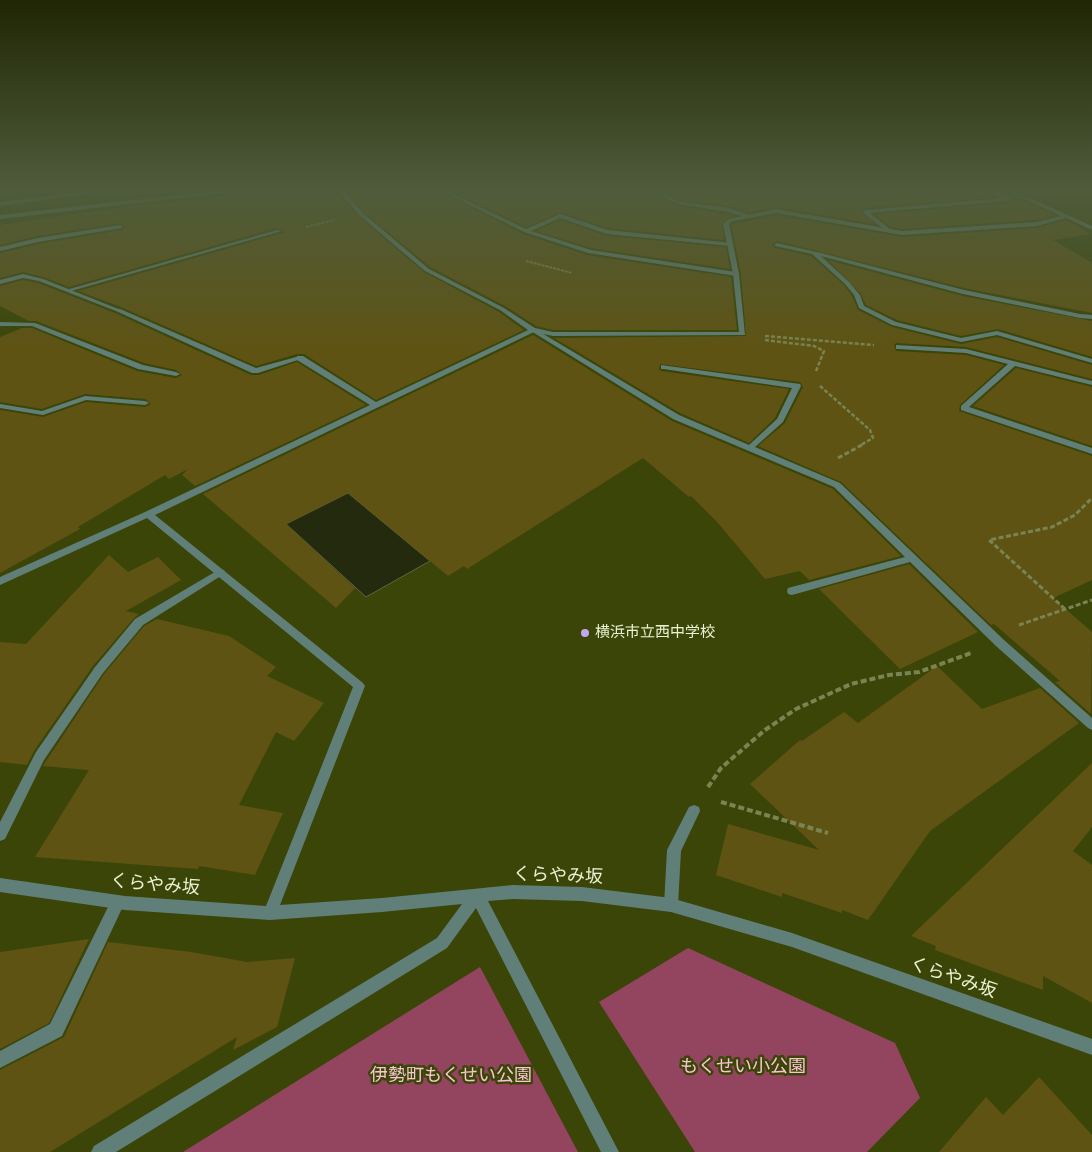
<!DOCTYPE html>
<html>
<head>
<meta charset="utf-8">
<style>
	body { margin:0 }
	canvas { display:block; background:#3a4507 }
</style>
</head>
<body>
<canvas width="1092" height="1152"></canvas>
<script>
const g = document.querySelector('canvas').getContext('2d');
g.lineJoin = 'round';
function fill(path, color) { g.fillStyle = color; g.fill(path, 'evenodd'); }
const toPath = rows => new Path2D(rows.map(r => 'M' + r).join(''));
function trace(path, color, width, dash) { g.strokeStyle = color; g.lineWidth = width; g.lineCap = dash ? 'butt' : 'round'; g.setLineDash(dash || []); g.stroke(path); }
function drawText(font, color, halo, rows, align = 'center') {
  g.font = font + ' "Fira Sans","Noto Sans JP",sans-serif'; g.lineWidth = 5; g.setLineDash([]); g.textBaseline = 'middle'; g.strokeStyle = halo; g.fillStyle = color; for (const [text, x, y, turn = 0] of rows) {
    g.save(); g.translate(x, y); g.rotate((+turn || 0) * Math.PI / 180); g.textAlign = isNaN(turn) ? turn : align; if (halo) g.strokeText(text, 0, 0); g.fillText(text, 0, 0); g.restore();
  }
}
fill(toPath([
	[688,948,895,1043,920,1098,867,1152,695,1152,599,1002],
	[480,967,578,1152,183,1152]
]), '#934560');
const water = toPath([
	[348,493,430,561,366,597,286,524,348,493]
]);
fill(water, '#242a0d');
trace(water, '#5f6648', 1);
fill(toPath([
	[235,189,334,189,359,217,424,272,499,312,524,330,376,400,304,354,297,354,256,366,121,307,78,291,283,233,282,229,276,228,69,287,43,277,23,272,0,278,0,253,38,244,122,230,125,227,120,223,38,236,0,245,0,225,129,206,232,196],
	[344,189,435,189,523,234,587,255,731,277,737,330,553,330,536,326,505,306,430,267,365,213],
	[448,189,653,189,667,201,678,206,735,216,728,218,722,223,724,240,608,228,561,212,526,227],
	[664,189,985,189,996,197,865,208,861,210,861,213,875,224,776,207,749,213,729,206,682,200,673,196],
	[998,189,1001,189,1055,215,1037,220,902,229,890,227,875,214,1008,203,1013,200],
	[776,215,902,237,1037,228,1066,220,1091,234,1053,240,1092,263,1092,313,964,288,777,241,772,245,775,248,811,256,844,285,852,296,858,310,892,327,961,344,997,337,1092,365,1092,379,966,347,896,343,894,345,896,351,966,355,1004,365,960,405,959,411,1092,456,1092,580,1053,598,1092,632,1091,714,1055,682,1060,681,994,624,991,625,841,482,758,446,785,423,803,387,800,382,660,364,659,369,661,371,789,389,775,418,749,443,680,413,554,338,746,336,741,274,731,225],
	[560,220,607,236,726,247,730,269,591,248,536,231],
	[828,260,963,296,1092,321,1092,357,998,329,961,336,897,320,866,305,861,294],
	[23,280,38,283,115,313,251,375,259,375,297,362,366,405,195,486,182,475,188,469,169,479,165,475,78,527,80,529,0,573,0,410,43,417,86,402,145,407,151,404,145,399,85,394,42,409,0,402,0,337,22,328,32,328,137,371,176,378,182,375,176,370,144,363,36,321,29,321,0,306,0,286],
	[533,335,672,421,833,489,901,556,809,580,800,571,765,579,718,523,691,496,689,497,643,458,467,569,464,566,448,576,348,493,286,524,355,588,336,608,203,494],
	[1016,368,1092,387,1092,446,973,406],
	[109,555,128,572,158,557,181,580,126,611,139,614,134,618,93,666,34,751,27,765,0,762,0,642,26,644],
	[909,564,978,632,900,669,819,589],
	[157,619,229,636,276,667,267,676,324,703,294,741,276,732,239,805,283,813,255,875,199,866,198,869,35,857,89,770,43,766,46,761,104,674,144,626],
	[937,666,982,709,1040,688,1079,723,930,831,868,920,842,910,842,913,782,893,782,897,716,875,728,824,819,850,750,784,800,740,802,741,844,712,858,723],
	[1092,763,1092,827,1073,851,1092,865,1092,1003,1043,976,1043,990,935,950,936,946,911,936],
	[89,939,49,1023,0,1049,0,952],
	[108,942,191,952,247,962,295,958,277,1027,233,1050,237,1037,50,1152,0,1152,0,1070,64,1037],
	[1039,1077,1092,1135,1092,1152,939,1152,986,1097,1003,1115]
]), '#5e5313');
trace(toPath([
	[306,227,335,220],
	[526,261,572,273]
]), '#7a8452', 2, [3, 1]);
trace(toPath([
	[765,336,874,345],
	[765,340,814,346,824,351,816,371],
	[820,386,870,430,873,438,859,446]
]), '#7a8452', 2.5, [4, 2]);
trace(toPath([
	[838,458,862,445],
	[1065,609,989,540,1052,527,1075,515,1092,498],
	[1019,625,1092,600]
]), '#7a8452', 3, [5, 2.5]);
trace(toPath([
	[708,787,721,768,765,730,796,709,851,684,889,675,919,672,971,653],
	[721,802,828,833]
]), '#7a8452', 4, [6, 3]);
fill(toPath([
	[106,189,121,189,0,206,0,202,106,189],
	[437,189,444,189,526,229,560,214,608,230,732,243,732,245,730,246,607,234,560,218,531,231,591,250,736,272,739,274,736,276,588,253,524,232,437,189],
	[655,189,661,189,672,198,682,202,729,208,752,216,749,218,728,212,679,204,668,200,655,189],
	[987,189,994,189,1011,199,1008,201,870,213,891,230,892,231,889,233,862,212,865,210,1002,198,987,189],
	[277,230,282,231,71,291,66,290,277,230],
	[777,243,825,254,964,290,1080,314,1092,315,1092,319,1080,318,963,294,821,256,849,282,860,295,864,306,896,322,961,338,997,331,1092,359,1092,363,997,335,961,342,892,325,859,308,854,295,845,284,812,254,775,246,774,245,777,243],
	[116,309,120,309,256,368,300,356,304,358,258,373,252,373,116,311,116,309],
	[0,322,35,323,143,365,176,372,180,374,176,376,138,369,32,326,0,326,0,322],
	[531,329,535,329,679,415,749,445,777,419,792,388,664,369,661,369,661,365,800,384,801,386,783,422,755,447,840,483,1004,640,1092,718,1092,730,1088,728,996,646,910,562,792,595,788,594,787,591,788,588,905,557,834,487,673,419,531,331,531,329],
	[896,345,966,349,1092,381,1092,385,1015,366,969,407,1092,448,1092,454,961,410,961,406,1008,364,966,353,899,349,896,349,896,345],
	[85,396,145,401,149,403,145,405,86,400,43,415,0,408,0,404,42,411,85,396],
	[220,569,224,570,225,572,224,574,143,625,103,673,44,760,5,839,0,841,0,822,36,752,95,667,135,619,220,569],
	[694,805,699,807,700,811,681,851,678,905,676,910,671,912,666,910,664,905,667,850,689,807,694,805],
	[118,895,123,897,125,902,62,1036,0,1068,0,1051,50,1024,113,897,118,895]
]), '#607f78');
fill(toPath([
	[336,189,342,189,364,214,429,269,504,308,535,328,553,332,739,332,733,274,723,224,729,219,776,209,902,231,1037,222,1061,216,1003,189,1010,189,1092,226,1092,230,1066,218,1037,226,902,235,776,213,733,221,729,224,739,274,745,335,553,336,534,332,155,515,363,683,365,686,280,905,382,898,513,885,582,887,671,898,792,933,1092,1039,1092,1055,792,947,671,912,582,901,513,899,488,901,619,1152,601,1152,476,908,447,948,116,1152,91,1152,94,1146,437,938,462,904,382,912,270,920,125,910,0,892,0,878,125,896,266,906,353,687,147,518,0,585,0,577,145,512,370,405,297,360,297,356,303,356,376,402,528,330,500,310,425,271,360,216,336,189],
	[222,190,224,191,224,193,0,219,0,215,222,190],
	[120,225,123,227,122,228,38,242,0,251,0,247,38,238,120,225],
	[23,274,43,279,121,310,116,311,39,281,23,278,0,284,0,280,23,274]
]), '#607f78');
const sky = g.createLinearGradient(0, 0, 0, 350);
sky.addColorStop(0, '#202604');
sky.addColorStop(0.54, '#4f5c3c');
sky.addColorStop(1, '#4f5c3c00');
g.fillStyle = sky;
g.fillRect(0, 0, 1092, 350);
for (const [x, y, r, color] of [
	[585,633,5,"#c2a8f3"]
]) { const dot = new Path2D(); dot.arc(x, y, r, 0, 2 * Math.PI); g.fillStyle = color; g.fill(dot); trace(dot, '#3a4507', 2); }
drawText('15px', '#e9f1d3', '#3a4507', [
	["横浜市立西中学校",595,633]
], 'left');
drawText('18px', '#e9f1d3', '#3a4507', [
	["くらやみ坂",558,876,2],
	["くらやみ坂",155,885,5],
	["くらやみ坂",953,978,19]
]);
drawText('18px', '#f8c5d3', '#3a4507', [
	["もくせい小公園",743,1067],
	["伊勢町もくせい公園",451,1076]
]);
</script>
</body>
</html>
